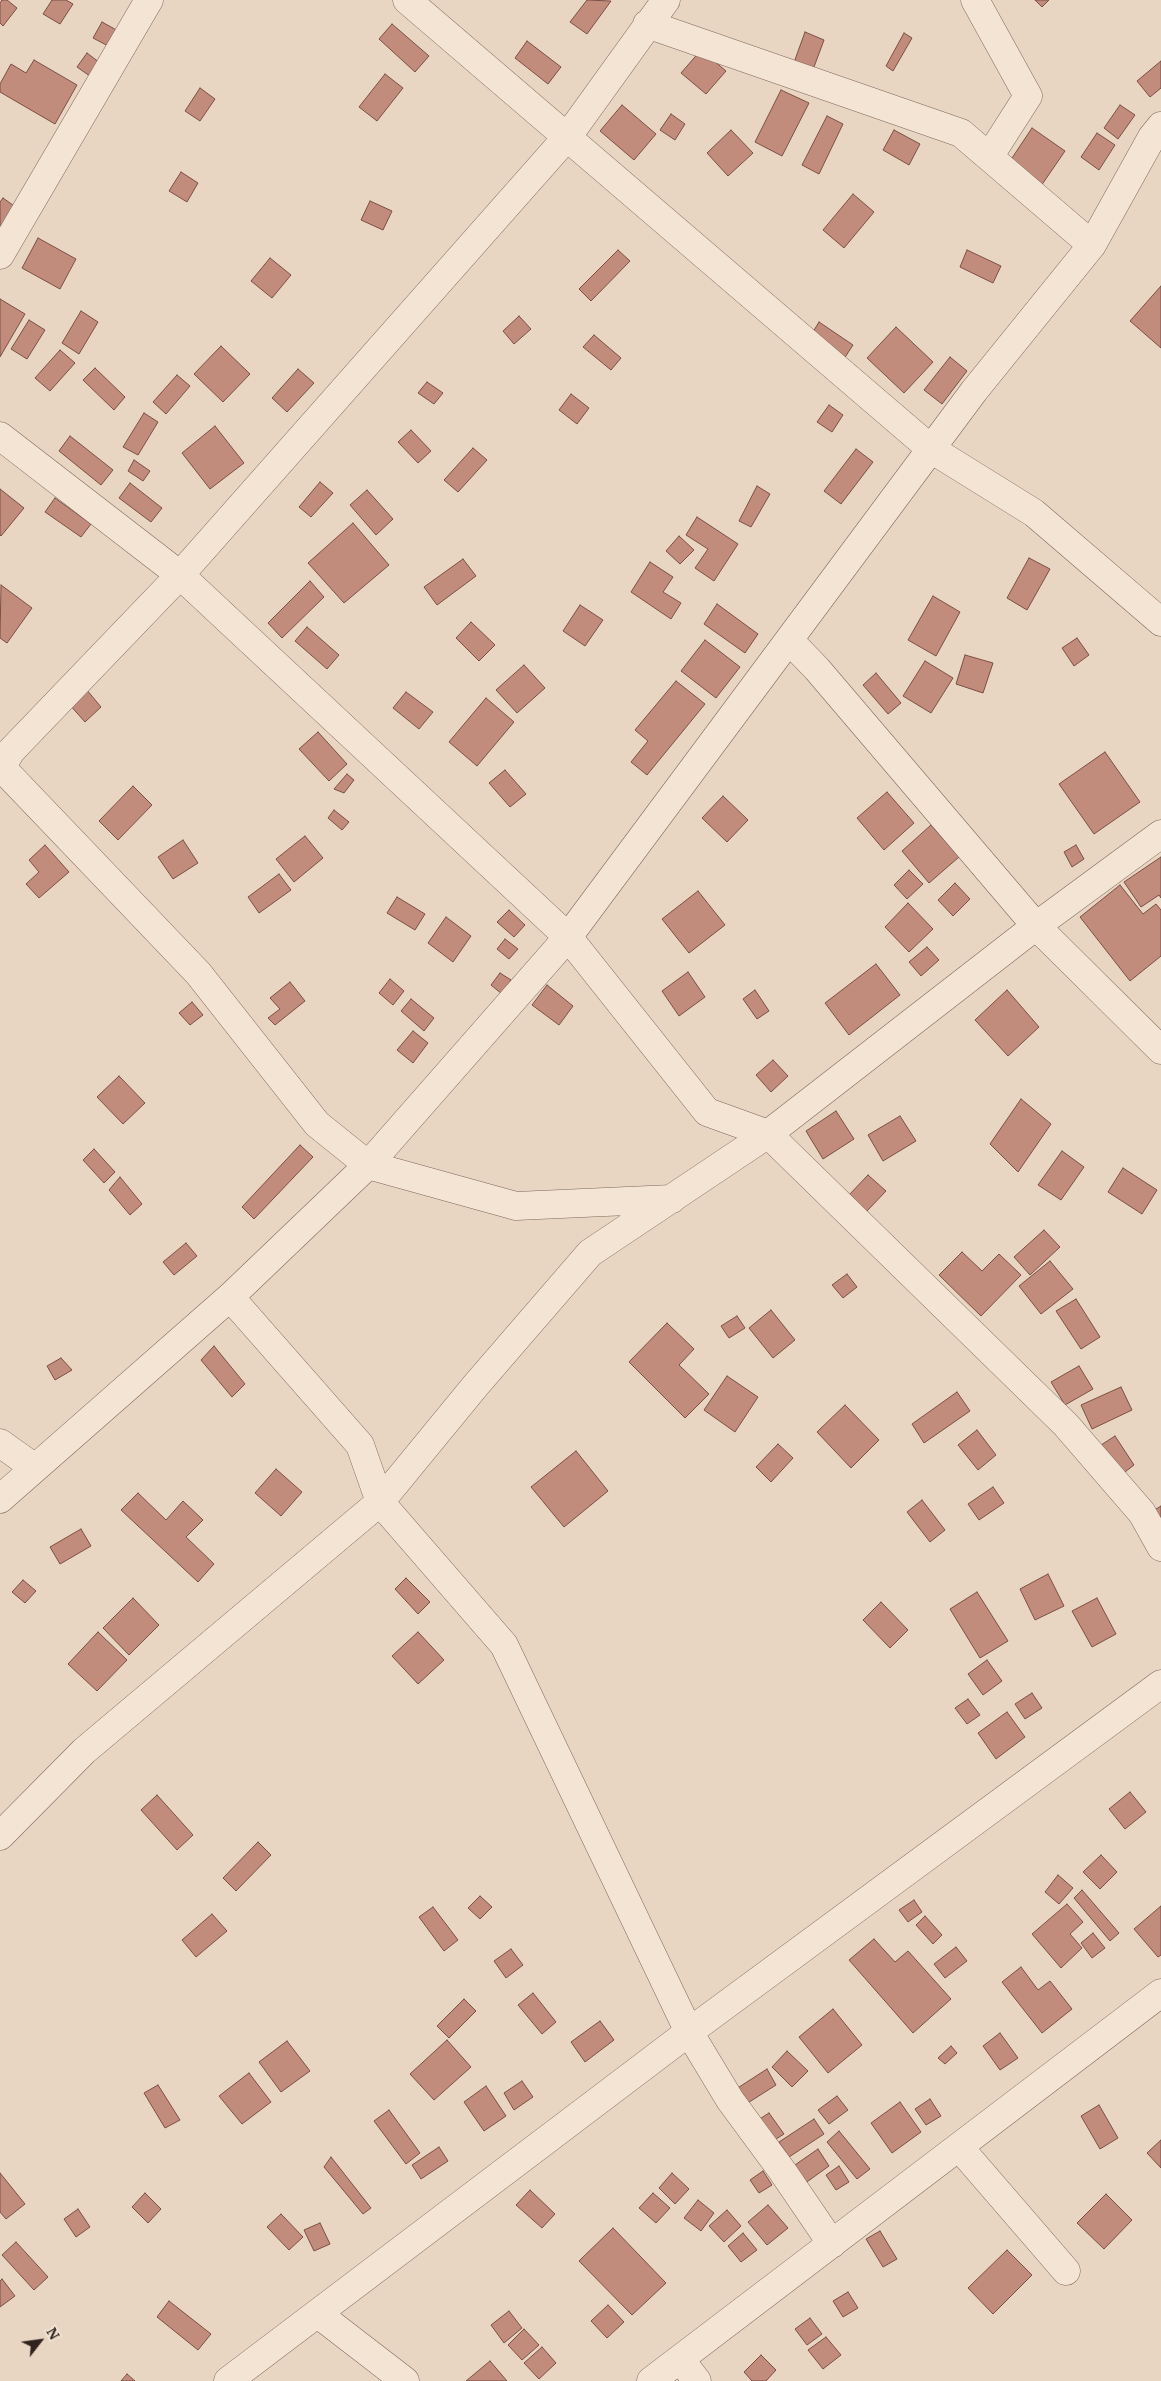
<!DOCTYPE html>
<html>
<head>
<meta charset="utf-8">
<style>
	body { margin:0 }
	#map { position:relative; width:1161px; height:2381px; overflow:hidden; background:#e8d5c2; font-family:Merriweather,serif }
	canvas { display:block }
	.north { position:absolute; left:15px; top:2316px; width:50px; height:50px; -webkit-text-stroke:4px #f0e1d1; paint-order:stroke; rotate:60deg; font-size:14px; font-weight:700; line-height:20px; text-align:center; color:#31231e }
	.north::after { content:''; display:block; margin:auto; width:18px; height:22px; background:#31231e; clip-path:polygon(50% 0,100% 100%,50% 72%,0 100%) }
</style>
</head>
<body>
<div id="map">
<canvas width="1161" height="2381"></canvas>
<div class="north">N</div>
</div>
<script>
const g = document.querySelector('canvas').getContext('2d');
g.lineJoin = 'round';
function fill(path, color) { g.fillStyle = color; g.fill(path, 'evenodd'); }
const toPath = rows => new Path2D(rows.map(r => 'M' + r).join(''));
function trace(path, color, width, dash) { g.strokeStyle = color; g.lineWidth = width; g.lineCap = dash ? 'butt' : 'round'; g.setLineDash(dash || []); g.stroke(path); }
const building = toPath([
	[2,0,7,0,17,8,3,26,0,23,0,3,2,0],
	[52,0,66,0,73,4,60,24,43,14,52,0],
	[587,0,611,1,587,34,570,22,587,0],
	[1035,0,1049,0,1042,7,1035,0],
	[102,22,120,32,112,48,93,38,102,22],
	[392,24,429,56,415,72,379,39,392,24],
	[805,32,824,40,811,75,792,68,805,32],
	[904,33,912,38,893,71,886,66,904,33],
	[527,41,561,67,548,84,515,58,527,41],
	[701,50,726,71,706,94,681,73,701,50],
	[87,53,104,66,94,79,77,67,87,53],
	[34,60,77,85,55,124,0,92,0,84,11,64,26,73,34,60],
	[1161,61,1161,88,1150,97,1137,81,1161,61],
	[385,74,403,88,377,121,359,107,385,74],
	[200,88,215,99,200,121,185,111,200,88],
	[781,90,809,103,782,156,755,142,781,90],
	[622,105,656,134,634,160,600,131,622,105],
	[1120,105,1135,115,1118,139,1104,128,1120,105],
	[671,114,685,124,675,140,660,130,671,114],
	[827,116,843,124,819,174,802,165,827,116],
	[1032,128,1065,151,1041,186,1008,164,1032,128],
	[731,130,753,153,728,176,707,153,731,130],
	[894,130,920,144,909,165,883,150,894,130],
	[1097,133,1115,145,1099,170,1081,157,1097,133],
	[181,172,198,183,187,202,169,191,181,172],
	[853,194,874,212,844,248,823,230,853,194],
	[3,198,17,208,0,234,0,202,3,198],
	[370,201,392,211,383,230,361,220,370,201],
	[38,238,76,259,60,289,22,268,38,238],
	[618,250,630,261,591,301,579,289,618,250],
	[967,250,1001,266,993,283,960,267,967,250],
	[270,258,291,275,272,298,251,281,270,258],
	[1161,286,1161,348,1130,321,1161,286],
	[0,299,25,314,0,357,0,299],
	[81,311,98,322,79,354,62,343,81,311],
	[519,316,531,329,514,344,503,331,519,316],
	[29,320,45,330,27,359,11,349,29,320],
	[819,322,853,345,840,365,807,342,819,322],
	[896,327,933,362,904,393,867,358,896,327],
	[594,335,621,358,611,370,583,347,594,335],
	[221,346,250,374,223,402,194,374,221,346],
	[60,350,75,363,50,391,35,378,60,350],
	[950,357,967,371,942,404,924,390,950,357],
	[95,368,125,397,114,410,83,380,95,368],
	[298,369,314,383,287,412,272,398,298,369],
	[177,375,190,386,166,414,153,402,177,375],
	[427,382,443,393,434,404,418,393,427,382],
	[571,394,589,408,577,424,559,410,571,394],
	[829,405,843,415,832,432,817,422,829,405],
	[144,413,158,422,138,455,123,447,144,413],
	[215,426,244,463,210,489,182,453,215,426],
	[411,430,431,451,418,463,398,442,411,430],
	[70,436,113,470,101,485,59,451,70,436],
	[473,448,487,460,458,492,444,480,473,448],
	[856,449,873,462,841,504,824,491,856,449],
	[134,460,150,471,143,481,128,471,134,460],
	[320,482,333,493,311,517,299,507,320,482],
	[130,483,162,508,151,522,119,498,130,483],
	[757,486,770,494,751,527,739,521,757,486],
	[0,489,24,508,1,536,0,535,0,489],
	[367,490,393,519,376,535,350,505,367,490],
	[55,498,91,524,81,537,45,512,55,498],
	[697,517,738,544,714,581,695,568,708,549,686,535,697,517],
	[353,523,389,565,344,603,308,563,353,523],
	[679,536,694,550,680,564,666,551,679,536],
	[1029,558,1050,569,1027,610,1007,598,1029,558],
	[463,559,476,576,437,605,424,587,463,559],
	[650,562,673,577,663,592,681,603,671,619,631,592,650,562],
	[310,581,324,597,282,638,268,623,310,581],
	[1,585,32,608,7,643,0,638,1,585],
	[933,596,960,612,936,656,908,640,933,596],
	[717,604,758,634,745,653,704,624,717,604],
	[580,605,603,620,585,646,563,631,580,605],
	[471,622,495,645,479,661,456,638,471,622],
	[307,627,339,655,327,669,295,641,307,627],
	[1077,638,1089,655,1074,666,1062,648,1077,638],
	[705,640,740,667,716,698,681,671,705,640],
	[965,655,993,663,983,693,956,684,965,655],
	[925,661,953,678,931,713,903,696,925,661],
	[524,665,545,688,517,713,496,690,524,665],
	[876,673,901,703,888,714,863,685,876,673],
	[676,681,705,704,647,775,631,762,648,741,635,730,676,681],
	[86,689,101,707,85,722,69,704,86,689],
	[406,692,433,712,419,729,393,708,406,692],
	[486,698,514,722,477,766,449,742,486,698],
	[318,732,347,764,329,781,299,749,318,732],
	[1105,752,1140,802,1094,834,1059,784,1105,752],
	[505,770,526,794,510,807,489,783,505,770],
	[347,774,354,780,344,793,334,789,347,774],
	[133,786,152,805,118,840,99,821,133,786],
	[887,792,914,823,884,850,857,818,887,792],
	[723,796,748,820,727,842,702,818,723,796],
	[334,810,349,822,342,830,328,818,334,810],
	[931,825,959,857,929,883,902,851,931,825],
	[305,836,323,858,294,882,276,859,305,836],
	[183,840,198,863,173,879,158,857,183,840],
	[45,845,69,872,39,898,26,884,39,872,29,860,45,845],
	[1076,845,1084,859,1072,867,1064,852,1076,845],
	[1161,857,1161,898,1159,895,1141,907,1124,882,1161,857],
	[909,870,923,884,907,899,894,885,909,870],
	[279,874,291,890,259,913,248,897,279,874],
	[955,883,970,899,953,916,938,900,955,883],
	[1120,885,1143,914,1156,904,1161,910,1161,956,1130,981,1080,917,1120,885],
	[698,891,725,925,689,953,662,919,698,891],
	[397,897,425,914,415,930,387,913,397,897],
	[908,903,933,929,909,952,885,927,908,903],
	[509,910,525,925,514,937,497,922,509,910],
	[446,917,471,936,453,962,428,943,446,917],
	[505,939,518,949,509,959,497,949,505,939],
	[927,947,939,960,921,976,909,962,927,947],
	[876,964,900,995,849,1035,825,1003,876,964],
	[688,972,705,997,679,1016,662,991,688,972],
	[500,973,511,980,502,994,491,985,500,973],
	[390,979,404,991,393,1005,379,993,390,979],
	[290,982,305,1001,275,1025,268,1018,280,1009,270,998,290,982],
	[547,985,573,1006,559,1025,532,1005,547,985],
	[755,990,769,1011,757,1019,743,999,755,990],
	[1007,990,1039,1027,1008,1056,975,1020,1007,990],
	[411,999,434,1018,424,1031,401,1011,411,999],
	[192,1002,203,1015,190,1025,179,1013,192,1002],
	[413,1031,428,1043,413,1063,397,1050,413,1031],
	[773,1060,788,1076,771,1092,756,1075,773,1060],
	[119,1076,145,1103,123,1124,97,1097,119,1076],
	[1021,1099,1051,1124,1018,1172,990,1144,1021,1099],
	[836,1111,854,1139,823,1159,806,1131,836,1111],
	[900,1116,916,1141,883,1161,868,1135,900,1116],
	[300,1145,313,1157,254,1219,242,1207,300,1145],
	[94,1149,115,1172,104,1183,83,1160,94,1149],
	[1062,1151,1084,1167,1061,1200,1038,1185,1062,1151],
	[1123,1168,1157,1190,1142,1214,1108,1192,1123,1168],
	[868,1175,886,1191,867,1211,849,1195,868,1175],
	[120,1177,142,1204,130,1215,109,1190,120,1177],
	[1044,1230,1060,1247,1030,1275,1014,1257,1044,1230],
	[186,1243,197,1256,174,1275,163,1262,186,1243],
	[962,1252,982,1271,999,1254,1021,1275,981,1316,939,1275,962,1252],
	[1050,1261,1073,1289,1041,1314,1019,1286,1050,1261],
	[847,1274,857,1287,843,1298,832,1285,847,1274],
	[1076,1299,1100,1337,1081,1349,1056,1311,1076,1299],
	[771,1310,795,1340,773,1358,749,1328,771,1310],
	[737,1316,745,1328,729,1338,721,1326,737,1316],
	[667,1323,694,1349,679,1365,709,1394,685,1418,629,1362,667,1323],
	[214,1346,245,1384,232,1397,201,1360,214,1346],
	[61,1358,72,1370,55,1380,47,1366,61,1358],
	[1079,1366,1093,1389,1065,1405,1051,1382,1079,1366],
	[727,1376,758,1397,735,1432,704,1410,727,1376],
	[1121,1387,1132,1410,1092,1429,1081,1405,1121,1387],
	[957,1392,970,1411,924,1443,912,1424,957,1392],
	[845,1405,879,1440,851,1468,817,1432,845,1405],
	[977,1430,996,1455,978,1470,958,1445,977,1430],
	[1115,1436,1134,1465,1121,1475,1101,1445,1115,1436],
	[778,1444,793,1458,771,1482,756,1467,778,1444],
	[576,1451,608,1491,564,1527,531,1487,576,1451],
	[276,1469,302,1492,281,1516,255,1493,276,1469],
	[993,1487,1004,1503,979,1520,968,1504,993,1487],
	[138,1493,166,1520,183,1501,203,1520,186,1537,214,1564,198,1582,121,1510,138,1493],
	[922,1500,945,1530,930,1542,907,1512,922,1500],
	[1161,1506,1161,1524,1153,1511,1161,1506],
	[81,1529,91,1546,60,1564,50,1547,81,1529],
	[1048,1574,1064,1606,1035,1620,1020,1589,1048,1574],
	[406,1578,430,1602,418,1614,395,1589,406,1578],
	[23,1580,36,1591,25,1603,12,1592,23,1580],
	[977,1592,1008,1641,980,1658,950,1609,977,1592],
	[133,1598,159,1625,129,1655,103,1628,133,1598],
	[1097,1598,1116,1634,1092,1647,1072,1611,1097,1598],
	[881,1602,908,1630,890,1648,863,1620,881,1602],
	[98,1632,127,1660,97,1691,68,1664,98,1632],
	[418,1632,444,1660,418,1684,392,1656,418,1632],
	[987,1660,1002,1681,983,1695,968,1674,987,1660],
	[1032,1693,1042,1708,1025,1719,1015,1704,1032,1693],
	[968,1699,980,1715,967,1724,955,1708,968,1699],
	[1007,1712,1025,1737,996,1759,978,1733,1007,1712],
	[1130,1792,1146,1812,1125,1829,1109,1809,1130,1792],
	[157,1795,193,1835,177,1850,141,1810,157,1795],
	[258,1842,271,1855,236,1891,223,1878,258,1842],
	[1101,1855,1117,1872,1100,1889,1083,1872,1101,1855],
	[1058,1875,1073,1888,1059,1904,1045,1892,1058,1875],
	[1082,1890,1119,1933,1110,1941,1074,1898,1082,1890],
	[480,1896,492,1907,480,1919,468,1908,480,1896],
	[914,1900,922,1912,908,1922,899,1910,914,1900],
	[1067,1904,1083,1922,1070,1934,1082,1948,1061,1968,1032,1934,1067,1904],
	[1161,1906,1161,1955,1158,1957,1134,1929,1161,1906],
	[433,1907,458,1940,444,1951,419,1917,433,1907],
	[212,1914,227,1931,196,1957,182,1940,212,1914],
	[925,1916,942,1935,933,1944,916,1925,925,1916],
	[1093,1933,1105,1948,1092,1958,1081,1943,1093,1933],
	[874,1939,895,1962,908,1951,951,1999,913,2033,849,1960,874,1939],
	[956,1947,967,1961,945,1978,934,1964,956,1947],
	[511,1949,523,1965,506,1978,494,1961,511,1949],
	[1021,1967,1038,1990,1050,1981,1072,2009,1042,2033,1002,1982,1021,1967],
	[533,1993,556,2022,542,2034,518,2005,533,1993],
	[464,1999,476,2011,449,2038,437,2026,464,1999],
	[833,2009,862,2045,828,2073,799,2037,833,2009],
	[600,2021,614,2040,585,2062,571,2042,600,2021],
	[1000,2033,1018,2058,1000,2070,983,2046,1000,2033],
	[447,2040,471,2067,434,2100,410,2074,447,2040],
	[287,2041,310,2071,281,2092,259,2062,287,2041],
	[951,2046,957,2053,945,2064,938,2058,951,2046],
	[787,2051,808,2071,792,2087,772,2067,787,2051],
	[767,2069,776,2085,743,2106,733,2091,767,2069],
	[249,2073,271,2102,242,2124,219,2096,249,2073],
	[522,2081,533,2097,514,2110,504,2093,522,2081],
	[158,2085,180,2120,165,2128,144,2093,158,2085],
	[486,2086,506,2116,484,2131,464,2102,486,2086],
	[837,2096,848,2110,829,2124,818,2110,837,2096],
	[930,2099,941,2116,926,2125,915,2109,930,2099],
	[900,2102,921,2132,892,2153,871,2123,900,2102],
	[1099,2105,1118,2138,1100,2149,1081,2116,1099,2105],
	[389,2110,420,2153,406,2164,374,2121,389,2110],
	[769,2113,784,2134,768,2144,755,2122,769,2113],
	[814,2119,824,2134,789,2157,779,2142,814,2119],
	[839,2131,870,2169,857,2179,827,2142,839,2131],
	[1161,2140,1161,2168,1147,2153,1161,2140],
	[439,2147,448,2161,421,2179,412,2165,439,2147],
	[818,2149,829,2166,804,2184,792,2167,818,2149],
	[331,2157,371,2208,363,2214,324,2167,331,2157],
	[839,2166,849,2182,836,2190,826,2175,839,2166],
	[763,2171,772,2185,759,2193,750,2180,763,2171],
	[0,2173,25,2204,6,2219,0,2212,0,2173],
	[672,2173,689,2189,675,2204,659,2188,672,2173],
	[530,2190,555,2214,542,2228,516,2205,530,2190],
	[145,2193,161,2209,148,2223,132,2207,145,2193],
	[653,2193,670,2208,656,2223,639,2208,653,2193],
	[1106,2194,1132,2220,1104,2249,1077,2223,1106,2194],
	[698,2200,714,2213,701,2231,684,2218,698,2200],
	[768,2205,788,2228,767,2245,748,2222,768,2205],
	[78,2209,90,2227,76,2237,64,2219,78,2209],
	[727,2210,741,2226,724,2242,709,2226,727,2210],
	[281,2214,303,2237,289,2250,267,2227,281,2214],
	[320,2223,330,2244,314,2251,304,2230,320,2223],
	[613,2228,666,2283,632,2315,579,2261,613,2228],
	[880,2231,897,2259,883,2267,866,2239,880,2231],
	[743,2233,757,2250,741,2262,728,2246,743,2233],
	[16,2242,48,2277,34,2290,2,2255,16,2242],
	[1007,2250,1032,2275,993,2314,968,2288,1007,2250],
	[2,2279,15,2296,0,2307,0,2281,2,2279],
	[848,2292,858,2308,843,2317,833,2301,848,2292],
	[169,2301,211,2334,198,2350,157,2317,169,2301],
	[608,2305,624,2322,607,2338,591,2321,608,2305],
	[509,2311,522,2328,504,2343,491,2325,509,2311],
	[810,2318,822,2334,807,2345,795,2329,810,2318],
	[524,2329,539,2345,522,2360,508,2345,524,2329],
	[826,2337,841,2355,823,2369,808,2350,826,2337],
	[542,2347,556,2363,539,2379,524,2363,542,2347],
	[761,2355,776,2370,766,2381,752,2381,744,2372,761,2355],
	[490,2361,507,2381,466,2381,490,2361],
	[127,2374,135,2381,121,2381,127,2374]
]);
fill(building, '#c18c7c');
trace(building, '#7b4f44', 1);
const minor = toPath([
	[407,0,931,449,1034,513,1161,622],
	[975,0,1028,96,989,157],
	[647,24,961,133,1092,245],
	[0,255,149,0],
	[0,436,180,575,568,937,707,1112,768,1134,1066,1425,1142,1513,1161,1547],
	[789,640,817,669,1036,926,1161,1050],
	[2,768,198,973,317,1124,368,1165,516,1206,672,1199],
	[0,770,11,751,180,575,568,136,666,0],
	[230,1297,360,1445,380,1502,504,1645,689,2032,730,2100,783,2172,832,2244],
	[0,1443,35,1468],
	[0,1499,230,1297,368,1165,568,937,974,391,1092,245,1152,137,1161,126],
	[0,1836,84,1751,380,1502,476,1385,590,1253,768,1134,1036,926,1161,834],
	[959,2147,1066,2271],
	[318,2314,405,2381],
	[680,2359,697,2381],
	[228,2381,689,2032,1161,1684],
	[651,2381,1161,1993]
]);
trace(minor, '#7f675c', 29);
trace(minor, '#f4e4d4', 28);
</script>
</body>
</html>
